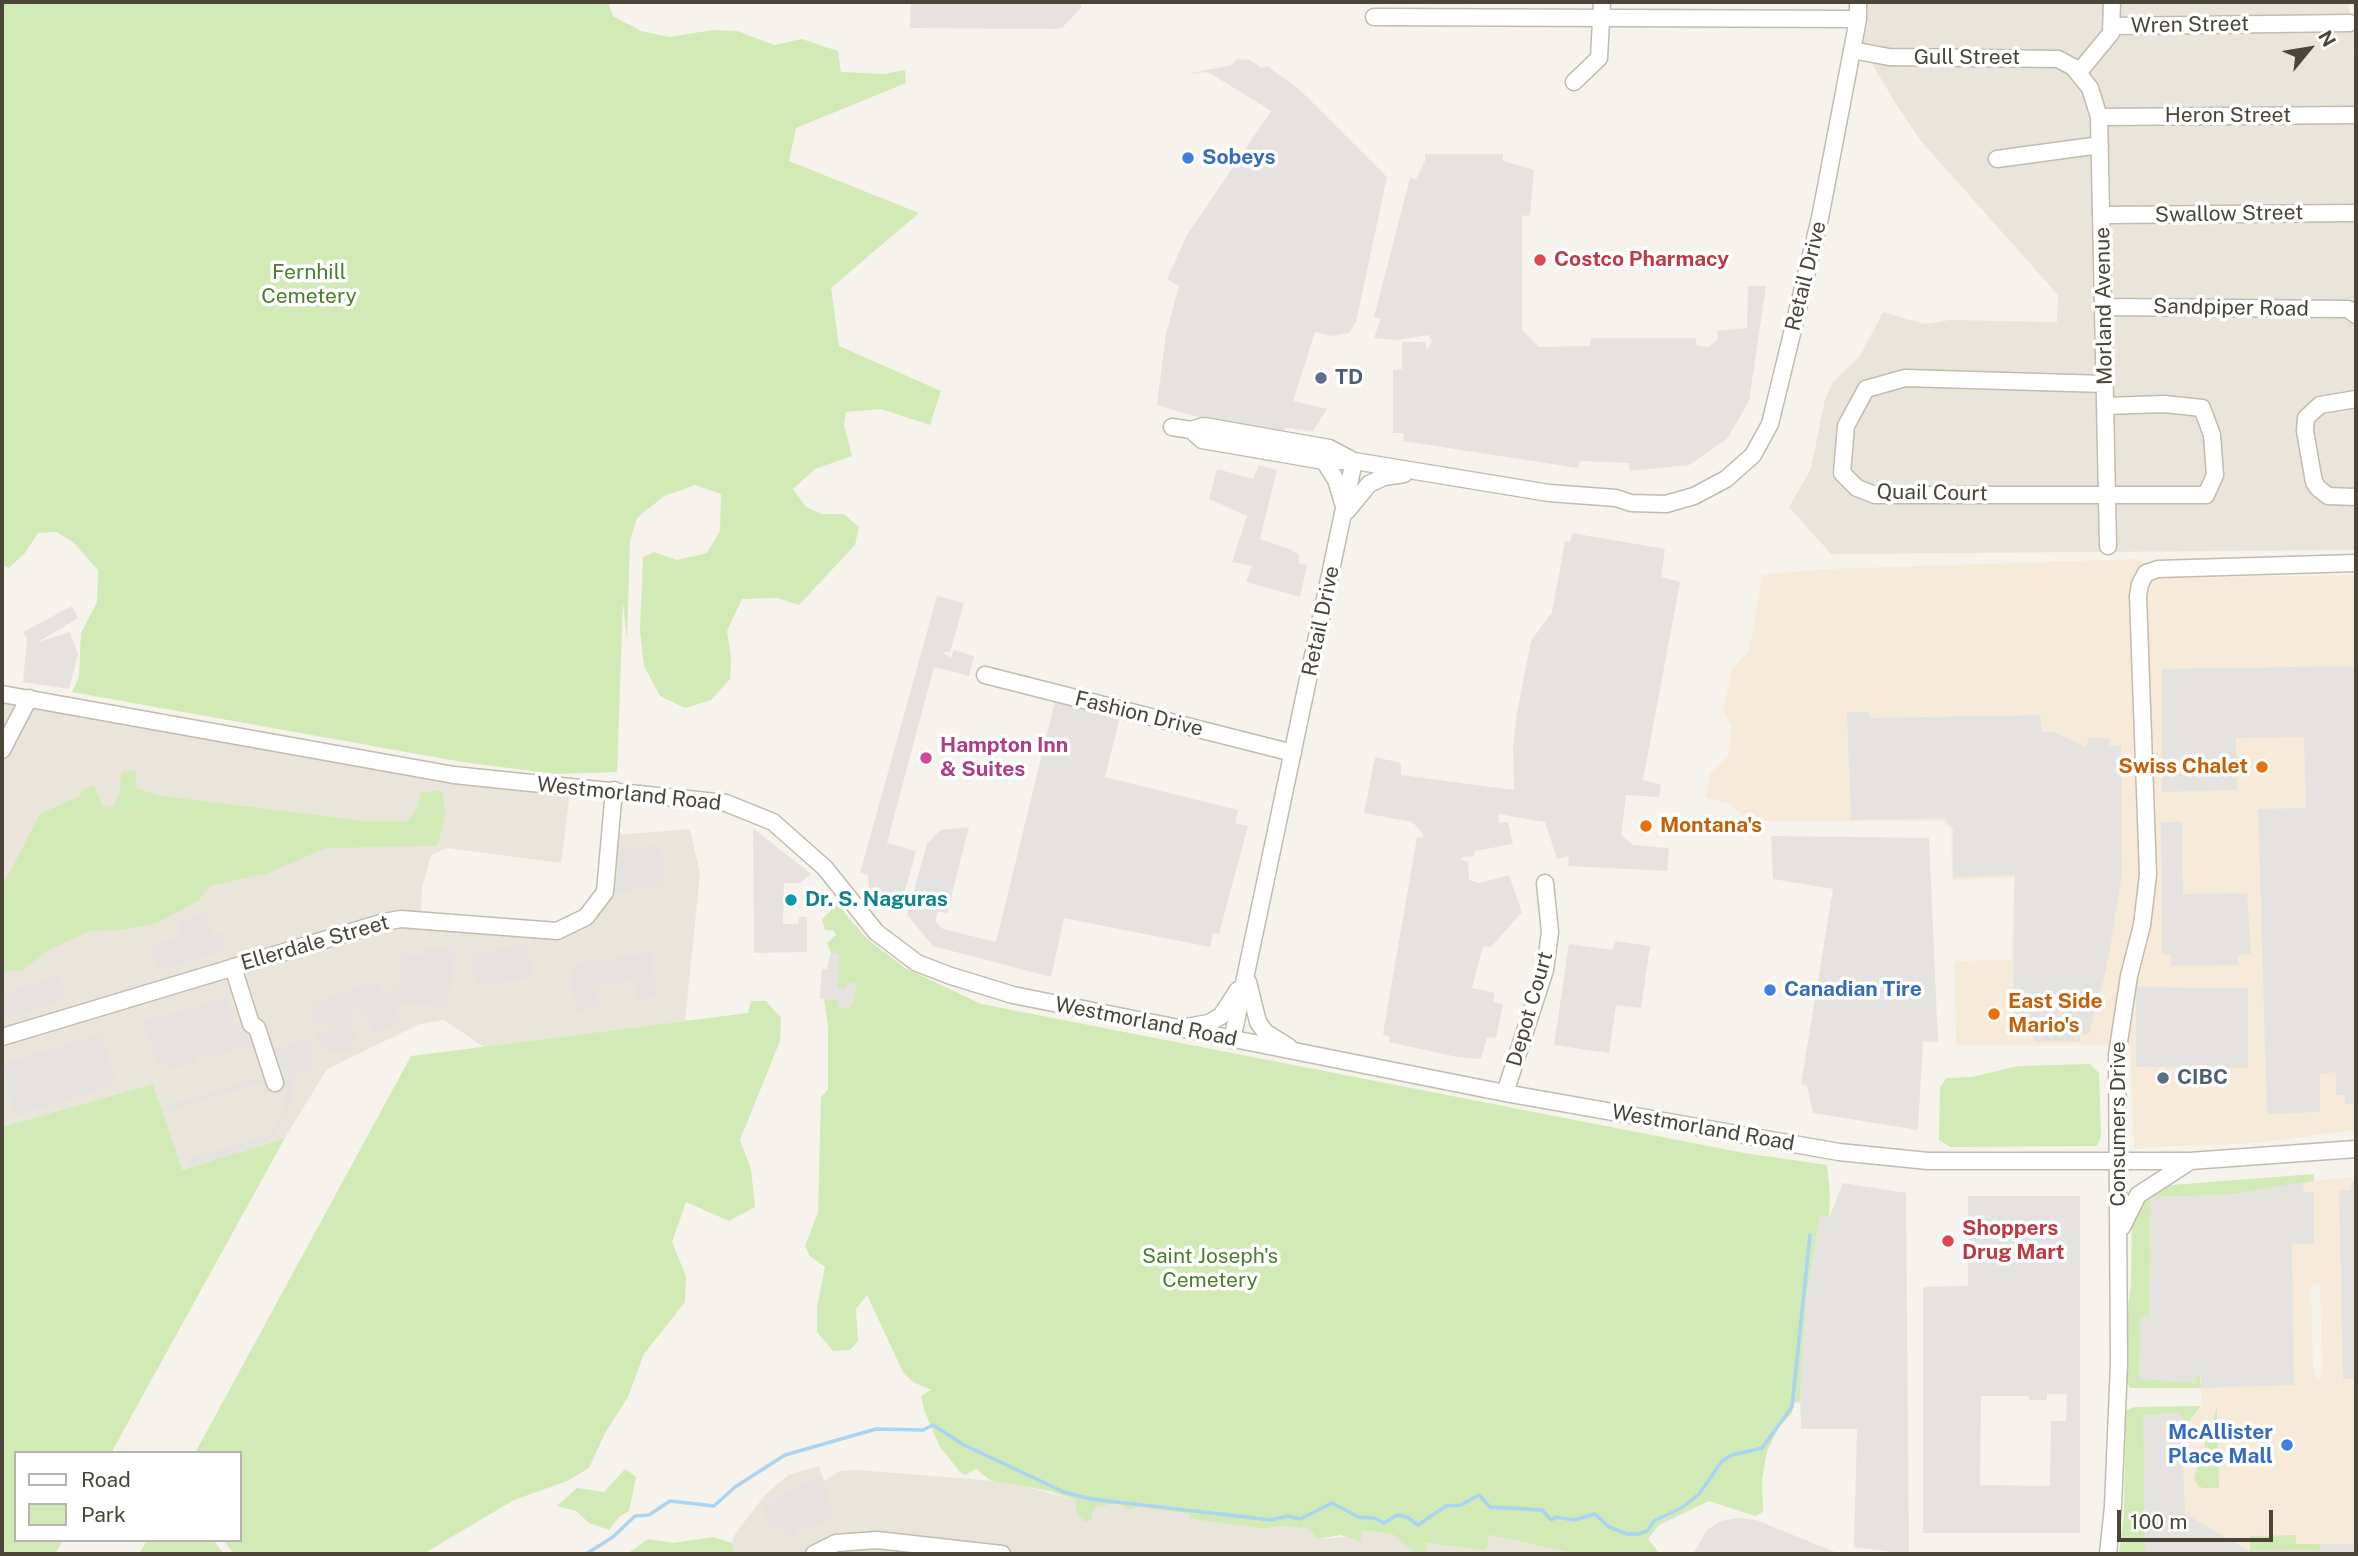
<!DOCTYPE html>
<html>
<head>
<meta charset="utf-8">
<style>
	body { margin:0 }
	#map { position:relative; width:2358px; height:1556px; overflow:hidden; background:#f6f3ec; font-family:"Public Sans",sans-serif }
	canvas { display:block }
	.frame { position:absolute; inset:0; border:4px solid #4b4439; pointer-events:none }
	.legend { position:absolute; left:14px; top:1451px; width:228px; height:91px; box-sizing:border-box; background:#fff; border:2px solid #b7b4b0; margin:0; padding:9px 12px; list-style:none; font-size:21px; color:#4b4439 }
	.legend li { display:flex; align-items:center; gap:14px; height:35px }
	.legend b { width:35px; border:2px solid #b7b4b0 }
	.north { position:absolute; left:2274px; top:14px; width:70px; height:70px; -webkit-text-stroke:5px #fff; paint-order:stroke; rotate:60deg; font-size:19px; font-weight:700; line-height:28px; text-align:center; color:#4b4439 }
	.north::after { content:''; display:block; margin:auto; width:24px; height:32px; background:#4b4439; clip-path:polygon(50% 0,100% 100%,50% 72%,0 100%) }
	.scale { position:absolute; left:2117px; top:1510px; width:156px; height:32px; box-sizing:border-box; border:4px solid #4b4439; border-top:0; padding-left:9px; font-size:21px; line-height:24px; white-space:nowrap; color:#4b4439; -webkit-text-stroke:5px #fff; paint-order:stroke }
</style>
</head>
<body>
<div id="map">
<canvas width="2358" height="1556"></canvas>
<div class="frame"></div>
<ul class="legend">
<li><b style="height:9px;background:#fff"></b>Road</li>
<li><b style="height:19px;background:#d2eab5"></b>Park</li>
</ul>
<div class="north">N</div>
<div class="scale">100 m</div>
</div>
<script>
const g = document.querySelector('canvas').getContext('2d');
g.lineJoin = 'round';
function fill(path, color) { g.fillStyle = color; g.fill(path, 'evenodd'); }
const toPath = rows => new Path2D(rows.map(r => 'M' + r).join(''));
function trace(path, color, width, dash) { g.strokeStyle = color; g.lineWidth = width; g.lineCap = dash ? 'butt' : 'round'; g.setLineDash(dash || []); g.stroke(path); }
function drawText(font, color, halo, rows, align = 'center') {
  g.font = font + ' "Public Sans",sans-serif'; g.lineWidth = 7; g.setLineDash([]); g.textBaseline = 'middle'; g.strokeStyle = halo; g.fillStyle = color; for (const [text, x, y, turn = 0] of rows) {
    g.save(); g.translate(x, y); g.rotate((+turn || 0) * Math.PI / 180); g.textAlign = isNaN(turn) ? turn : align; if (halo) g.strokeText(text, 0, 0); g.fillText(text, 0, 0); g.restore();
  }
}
fill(toPath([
	[1861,2,2348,2,2350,15,2356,18,2353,54,2356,56,2356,550,1831,554,1789,507,1811,469,1825,399,1834,381,1860,356,1883,312,1925,324,1950,320,2057,322,2058,295,1921,141,1896,104,1862,47,1858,20],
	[2,694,571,785,561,863,447,848,431,855,422,888,421,911,532,922,560,921,577,913,596,892,603,836,690,829,700,874,685,1021,484,1047,444,1020,420,1024,327,1069,285,1138,181,1170,153,1084,2,1127],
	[819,1466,824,1481,840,1471,858,1470,1007,1482,1076,1500,1093,1517,1094,1508,1117,1503,1126,1509,1138,1507,1191,1514,1191,1519,1265,1529,1277,1526,1310,1529,1316,1539,1345,1537,1362,1530,1394,1535,1416,1554,734,1554,732,1543,735,1534,765,1495,788,1475],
	[1488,1535,1576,1554,1425,1554,1426,1543,1486,1551]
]), '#eae5da');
fill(toPath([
	[2139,559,2158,578,2356,575,2356,1130,2255,1143,2134,1148,2130,1045,1956,1046,1955,961,2011,960,2014,878,1952,880,1951,828,1942,821,1749,821,1729,803,1706,798,1710,773,1728,757,1732,727,1723,710,1732,669,1749,651,1762,575,1828,569],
	[2353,1177,2352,1182,2356,1182,2356,1554,2145,1554,2181,1413,2181,1427,2185,1429,2201,1406,2201,1377,2151,1197],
	[2320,1284,2322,1366,2320,1379,2316,1379,2313,1366,2311,1285]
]), '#f7ead8');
fill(toPath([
	[2,2,608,2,613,16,641,31,669,37,713,30,737,31,774,45,802,39,838,51,841,72,884,74,905,70,906,83,796,128,789,161,919,213,831,288,839,346,941,391,930,425,881,409,846,412,844,425,852,456,815,469,793,489,806,507,822,514,844,514,859,527,855,545,799,605,777,598,742,599,727,631,731,658,730,679,711,700,685,708,660,696,644,666,640,631,643,557,654,552,677,560,707,553,720,531,721,494,695,485,664,496,637,518,630,541,627,642,623,602,617,772,556,774,462,762,72,692,79,677,81,633,97,602,98,570,73,542,56,532,38,533,25,553,9,568,2,565],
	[136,770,136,788,161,796,365,821,408,821,417,808,421,792,442,791,446,814,437,846,326,848,268,873,210,886,199,900,157,923,122,930,89,931,47,951,21,971,2,971,2,887,40,814,78,797,84,789,94,786,104,808,114,806,120,792,121,772],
	[837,904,867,939,905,968,981,1004,1744,1153,1827,1165,1830,1193,1829,1218,1820,1217,1806,1301,1800,1402,1794,1403,1792,1413,1779,1427,1767,1451,1762,1480,1763,1512,1755,1516,1709,1501,1659,1525,1648,1539,1660,1554,1576,1554,1489,1535,1486,1551,1427,1543,1425,1554,1416,1554,1394,1535,1362,1530,1361,1542,1341,1535,1316,1539,1310,1529,1278,1526,1265,1529,1190,1519,1190,1514,1138,1507,1128,1510,1117,1503,1094,1508,1092,1519,1085,1522,1076,1512,1076,1500,1049,1491,990,1480,976,1469,965,1475,960,1472,940,1447,924,1410,921,1396,931,1390,913,1382,903,1372,867,1295,856,1309,858,1341,850,1350,833,1351,817,1332,817,1307,825,1267,810,1256,805,1246,818,1212,821,1097,828,1089,828,1027,824,999,820,999,822,969,827,969,831,953,827,943,836,935,834,931,825,930,822,919],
	[751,1001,766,1001,781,1018,780,1041,740,1140,751,1169,755,1207,729,1221,686,1202,672,1242,686,1276,685,1302,644,1354,628,1397,605,1433,589,1468,567,1481,514,1500,423,1554,234,1554,223,1540,240,1540,240,1453,195,1453,411,1056,748,1013],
	[2090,1064,2099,1073,2101,1136,2097,1146,1950,1147,1939,1140,1940,1088,1946,1078,1972,1077,2018,1066],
	[153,1084,182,1170,285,1138,111,1453,16,1453,16,1540,63,1540,55,1554,2,1554,2,1127],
	[2314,1174,2314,1181,2227,1195,2151,1197,2149,1317,2141,1317,2195,1383,2195,1373,2200,1375,2201,1388,2130,1388,2125,1379,2128,1331,2125,1330,2131,1284,2132,1220,2138,1205,2152,1192,2172,1185],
	[2201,1406,2184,1429,2181,1428,2181,1413,2144,1416,2145,1554,2119,1554,2124,1513,2126,1411,2134,1407],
	[2217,1407,2219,1488,2203,1488,2198,1486,2194,1478],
	[625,1469,636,1477,629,1511,619,1517,609,1530,589,1523,576,1511,557,1506,577,1488,604,1492],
	[2296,1535,2296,1544,2320,1544,2320,1550,2250,1551,2250,1536],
	[713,1537,732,1543,734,1554,627,1554,648,1539,673,1543],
	[147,1540,213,1540,224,1554,139,1554]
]), '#d2eab5');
fill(toPath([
	[911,2,1081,2,1081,8,1063,27,1057,29,910,28],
	[1237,59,1250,60,1262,68,1267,66,1300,90,1387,177,1356,322,1349,333,1331,336,1315,332,1293,401,1327,409,1313,431,1285,428,1282,442,1157,405,1166,334,1179,286,1167,279,1187,235,1271,111,1208,72,1187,74,1232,65],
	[1425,154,1503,154,1503,161,1534,170,1530,215,1522,216,1522,330,1539,347,1590,346,1591,338,1696,338,1696,345,1709,347,1718,339,1717,331,1747,328,1748,286,1766,286,1749,401,1727,439,1689,465,1630,471,1629,463,1580,461,1578,468,1403,441,1404,433,1393,433,1393,370,1402,369,1402,342,1425,342,1427,350,1432,342,1429,335,1396,340,1374,338,1381,319,1374,317,1410,178,1416,179,1425,161],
	[1259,465,1277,470,1260,539,1292,550,1299,555,1299,563,1307,565,1300,597,1246,582,1252,566,1232,562,1247,516,1209,499,1217,469,1253,479],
	[1572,533,1665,549,1661,577,1680,582,1643,780,1661,785,1659,797,1626,795,1621,835,1633,845,1669,848,1667,871,1568,866,1569,856,1557,859,1545,822,1498,814,1499,823,1508,822,1513,844,1475,851,1474,856,1463,857,1462,860,1468,862,1469,880,1479,883,1509,875,1522,912,1491,947,1483,946,1472,988,1495,993,1493,1002,1503,1004,1496,1038,1487,1037,1481,1059,1457,1057,1389,1042,1390,1037,1383,1034,1417,837,1423,838,1423,833,1412,822,1364,813,1375,757,1401,763,1401,775,1514,790,1513,746,1517,713,1531,641,1552,612,1565,541,1570,542],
	[937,596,964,603,950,652,942,652,951,658,954,650,974,656,969,676,934,667,887,843,916,851,900,909,878,903,880,894,869,888,868,875,860,873],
	[72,606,78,618,38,642,70,632,78,654,69,689,23,682,27,639,23,632],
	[2356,666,2356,1104,2345,1104,2345,1095,2336,1095,2336,1072,2320,1074,2320,1112,2267,1114,2258,809,2306,808,2304,737,2236,738,2237,790,2162,792,2162,669],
	[1055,701,1120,717,1105,777,1238,810,1235,823,1248,826,1219,934,1213,933,1210,947,1064,918,1051,977,933,946,907,915,927,844,940,830,969,827,947,914,938,911,935,921,943,929,996,942],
	[1847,712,1868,712,1870,718,2040,715,2042,732,2053,732,2086,747,2089,738,2110,738,2110,746,2121,746,2122,874,2108,962,2089,1034,2080,1034,2080,1042,2034,1042,2033,1035,2013,1036,2015,875,1953,878,1953,828,1943,818,1851,820],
	[2161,822,2182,822,2183,894,2247,893,2251,954,2238,955,2238,965,2171,966,2171,954,2162,954],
	[753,828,811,874,800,883,784,883,783,924,798,924,799,917,807,917,807,952,754,953],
	[1771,836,1929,838,1938,1042,1923,1041,1918,1130,1813,1113,1807,1086,1801,1084,1833,889,1773,879],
	[661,845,664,888,615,892,621,847],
	[206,913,212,935,222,932,227,950,158,971,151,945,182,936,178,921],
	[1615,941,1650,946,1641,1008,1616,1005,1609,1053,1554,1045,1569,944,1613,950],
	[527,944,533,977,476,987,470,954],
	[424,946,455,950,448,1008,394,1002,401,1024,374,1032,360,1009,348,1013,358,1040,349,1043,351,1051,327,1054,326,1045,319,1047,315,1035,334,1028,331,1020,323,1026,309,1011,323,999,378,982,384,999,400,982,399,953,422,956],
	[651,953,657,997,638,1000,634,979,595,987,599,1007,577,1013,570,974,574,963],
	[831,953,839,955,838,988,846,989,847,982,857,983,854,1001,849,1008,838,1007,837,1000,820,999,822,969,827,969],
	[59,974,67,999,4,1020,2,993],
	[2136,987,2248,988,2248,1068,2136,1067],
	[227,997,236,1029,244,1027,250,1045,207,1058,204,1051,196,1053,198,1061,167,1071,165,1062,157,1064,144,1022],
	[101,1033,117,1084,15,1116,2,1064],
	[308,1039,315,1057,307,1061,309,1068,295,1073,291,1103,277,1132,262,1145,190,1167,187,1159,267,1136,280,1120,286,1096,272,1050],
	[264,1075,266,1081,168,1112,166,1106],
	[2302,1182,2304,1192,2314,1192,2314,1244,2292,1244,2294,1385,2201,1388,2201,1377,2196,1373,2195,1383,2139,1379,2140,1317,2149,1317,2151,1197,2227,1195],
	[2352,1182,2356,1182,2356,1379,2343,1379,2339,1191,2351,1190],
	[1843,1183,1906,1193,1909,1554,1854,1547,1857,1429,1801,1429,1800,1392,1806,1301,1820,1216,1829,1218],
	[1968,1196,2080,1196,2080,1533,1923,1533,1923,1287,1917,1287,1968,1286],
	[2047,1394,2067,1394,2066,1421,2051,1421,2050,1486,1980,1485,1981,1396,2029,1396,2029,1400,2047,1400],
	[2181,1413,2185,1514,2250,1551,2320,1550,2320,1544,2356,1544,2356,1554,2145,1554,2143,1416],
	[822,1475,834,1519,810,1528,798,1529,790,1539,783,1531,768,1527,764,1506],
	[1739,1518,1756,1520,1840,1554,1693,1554,1707,1530,1721,1521]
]), '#e5e3e0');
trace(toPath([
	[586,1554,613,1537,635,1516,649,1515,670,1501,714,1506,735,1487,785,1455,876,1429,923,1430,933,1425,964,1445,1064,1492,1091,1499,1271,1520,1288,1516,1300,1519,1332,1503,1358,1517,1374,1518,1384,1523,1397,1515,1407,1517,1418,1525,1446,1506,1461,1505,1479,1495,1490,1507,1542,1510,1551,1520,1556,1517,1574,1520,1595,1514,1609,1527,1627,1534,1638,1534,1647,1531,1654,1521,1683,1507,1699,1494,1722,1461,1732,1455,1762,1448,1792,1407,1810,1235]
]), '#a9d4f2', 3.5);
const minor = toPath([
	[1374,17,1858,19],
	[2113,26,2350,23],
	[1852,50,1889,57,2058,59,2073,67,2090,88,2099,117,2108,546],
	[2079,72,2111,33,2112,2],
	[1574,82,1599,58,1602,2],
	[2099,117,2356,115],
	[1997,159,2100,145],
	[2103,215,2356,213],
	[2104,307,2348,309,2356,315],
	[2105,384,1905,378,1866,389,1846,426,1842,473,1857,488,1875,495,2206,495,2215,475,2212,435,2202,408,2164,404,2106,406],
	[2356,399,2320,405,2306,418,2305,431,2314,482,2318,488,2328,496,2356,497],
	[1172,427,1191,430,1204,426,1329,448,1352,460],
	[1191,430,1202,440,1324,461,1354,461,1549,493,1616,498,1631,503,1666,504,1694,496,1726,479,1753,455,1770,424,1820,218,1858,19,1858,2],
	[1324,461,1336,480,1343,503],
	[1347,511,1369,484,1384,477,1404,474],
	[985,675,1293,753],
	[2,694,454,775,726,803,773,822,825,868,876,932,917,963,951,976,1013,995,1505,1093,1839,1152,1928,1161,2190,1161,2356,1149],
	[2,750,29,698],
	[233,967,251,1024,257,1028,275,1083],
	[1248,982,1258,1022,1265,1032,1289,1047],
	[1186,1027,1209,1023,1221,1016,1238,990],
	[2,1037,384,922,401,919,557,931,586,917,605,892,614,790],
	[1232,1040,1354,461],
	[1505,1093,1545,970,1550,932,1545,883],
	[2122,1227,2138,1195,2189,1162],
	[814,1554,836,1543,877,1540,1002,1554],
	[2108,1554,2113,1506,2119,1363,2117,1055,2129,976,2142,925,2148,875,2138,596,2140,584,2146,573,2158,569,2356,563]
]);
trace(minor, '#c2bbae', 19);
trace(minor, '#fff', 16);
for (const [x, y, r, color] of [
	[1188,158,7,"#3f7fe0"],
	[1540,260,7,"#e0444e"],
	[1321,378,7,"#5c6f8a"],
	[926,758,7,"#d1479c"],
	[2262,767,7,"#e8710a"],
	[1646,826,7,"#e8710a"],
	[791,900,7,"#0f9aa8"],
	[1770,990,7,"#3f7fe0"],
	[1994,1014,7,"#e8710a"],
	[2163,1078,7,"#5c6f8a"],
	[1948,1241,7,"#e0444e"],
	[2287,1445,7,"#3f7fe0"]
]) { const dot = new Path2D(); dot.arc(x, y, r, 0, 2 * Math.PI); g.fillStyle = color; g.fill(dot); trace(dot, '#fff', 2.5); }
drawText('21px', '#4b4439', '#fff', [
	["Wren Street",2190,25,-1],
	["Gull Street",1967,58],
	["Heron Street",2228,116],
	["Swallow Street",2229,214,-1],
	["Retail Drive",1806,276,-76],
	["Morland Avenue",2104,306,-91],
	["Sandpiper Road",2231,308,1],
	["Quail Court",1932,493,1],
	["Retail Drive",1321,621,-78],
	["Fashion Drive",1139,714,14],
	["Westmorland Road",629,794,6],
	["Ellerdale Street",315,943,-16],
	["Depot Court",1530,1009,-74],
	["Westmorland Road",1146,1022,11],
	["Consumers Drive",2119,1124,-90],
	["Westmorland Road",1703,1128,10]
]);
drawText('bold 21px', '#366cbe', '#fff', [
	["Sobeys",1202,158],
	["Canadian Tire",1784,990],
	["McAllister",2273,1433,"right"],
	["Place Mall",2273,1457,"right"]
], 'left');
drawText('bold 21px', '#be3a42', '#fff', [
	["Costco Pharmacy",1554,260],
	["Shoppers",1962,1229],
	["Drug Mart",1962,1253]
], 'left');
drawText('21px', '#4a7f2a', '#fff', [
	["Fernhill",309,273],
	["Cemetery",309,297],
	["Saint Joseph's",1210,1257],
	["Cemetery",1210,1281]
]);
drawText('bold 21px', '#4e5e75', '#fff', [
	["TD",1335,378],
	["CIBC",2177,1078]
], 'left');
drawText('bold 21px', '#b23c85', '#fff', [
	["Hampton Inn",940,746],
	["& Suites",940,770]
], 'left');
drawText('bold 21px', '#c56008', '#fff', [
	["Swiss Chalet",2248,767,"right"],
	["Montana's",1660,826],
	["East Side",2008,1002],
	["Mario's",2008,1026]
], 'left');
drawText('bold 21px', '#0d838f', '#fff', [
	["Dr. S. Naguras",805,900]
], 'left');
</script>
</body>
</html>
